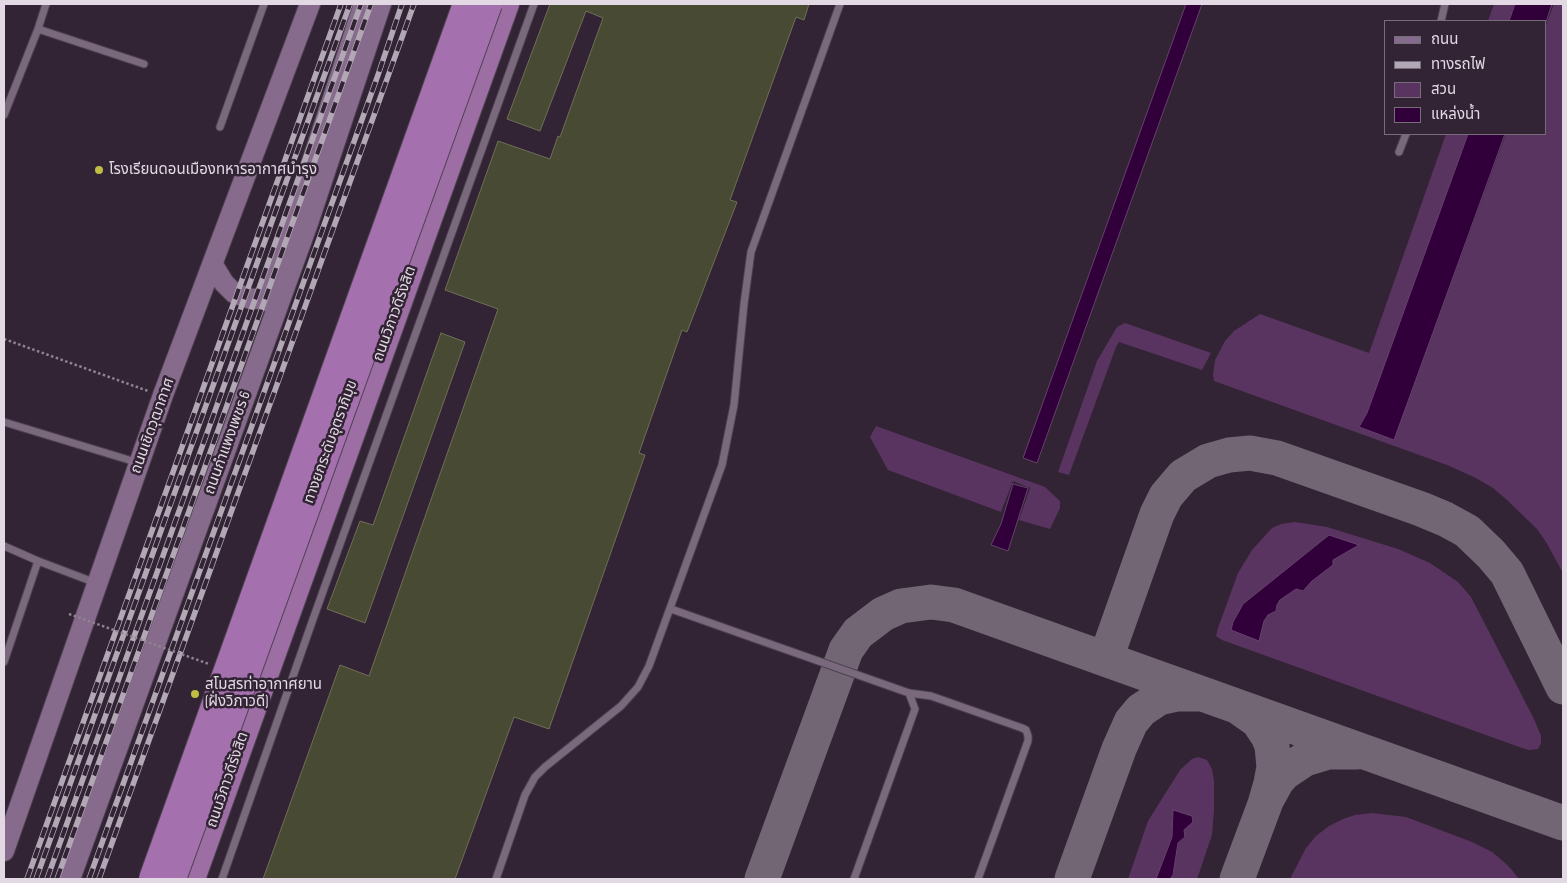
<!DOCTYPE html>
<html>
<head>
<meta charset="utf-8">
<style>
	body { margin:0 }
	#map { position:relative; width:1567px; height:883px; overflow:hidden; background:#322434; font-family:"Sofia Sans Condensed","Noto Sans Thai",sans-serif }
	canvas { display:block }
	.frame { position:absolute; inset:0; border:5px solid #e2d9e4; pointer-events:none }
	.legend { position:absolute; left:1384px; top:20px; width:162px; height:115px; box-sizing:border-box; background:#322434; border:1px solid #786c7a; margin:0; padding:6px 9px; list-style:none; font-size:15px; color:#e2d9e4 }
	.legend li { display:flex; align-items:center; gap:10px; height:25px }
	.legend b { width:25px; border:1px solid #786c7a }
</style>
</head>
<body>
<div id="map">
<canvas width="1567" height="883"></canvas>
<div class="frame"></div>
<ul class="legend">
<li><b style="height:6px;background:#876b8c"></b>ถนน</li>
<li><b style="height:6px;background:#b2a7b4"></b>ทางรถไฟ</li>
<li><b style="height:14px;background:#5a3461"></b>สวน</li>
<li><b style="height:14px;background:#31003a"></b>แหล่งน้ำ</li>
</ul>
</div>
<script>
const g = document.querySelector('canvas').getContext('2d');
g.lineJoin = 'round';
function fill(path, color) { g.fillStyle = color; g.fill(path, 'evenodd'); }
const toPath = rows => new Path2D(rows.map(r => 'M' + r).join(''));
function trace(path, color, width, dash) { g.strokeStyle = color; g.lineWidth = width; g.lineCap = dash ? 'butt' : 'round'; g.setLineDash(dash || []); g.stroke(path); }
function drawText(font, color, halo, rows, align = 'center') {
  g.font = font + ' "Sofia Sans Condensed","Noto Sans Thai",sans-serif'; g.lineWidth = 5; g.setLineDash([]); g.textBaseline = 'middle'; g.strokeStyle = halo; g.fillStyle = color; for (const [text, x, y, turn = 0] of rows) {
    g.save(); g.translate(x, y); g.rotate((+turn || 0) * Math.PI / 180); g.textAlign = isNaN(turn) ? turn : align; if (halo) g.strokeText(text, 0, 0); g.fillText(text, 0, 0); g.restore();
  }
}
fill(toPath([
	[1494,4,1515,4,1509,21,1488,21],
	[1554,4,1563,4,1563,573,1546,542,1537,529,1507,500,1493,488,1476,478,1447,465,1214,381,1213,375,1215,360,1225,341,1234,331,1260,314,1369,353,1446,134,1468,134,1367,413,1359,427,1394,439,1506,134,1546,134,1546,25],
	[1125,323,1211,353,1202,370,1119,342,1116,347,1069,475,1058,472,1097,361,1117,327],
	[876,426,1045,487,1060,501,1060,508,1050,529,1019,520,1030,488,1013,481,1001,512,888,470,870,437],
	[1295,522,1327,527,1398,549,1430,563,1458,582,1471,597,1534,719,1541,736,1541,743,1538,749,1529,750,1522,748,1222,640,1216,636,1218,628,1238,573,1252,550,1272,528,1281,524],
	[1198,757,1207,760,1212,769,1214,781,1214,811,1212,835,1197,879,1128,879,1148,821,1180,770,1192,759],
	[1372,813,1406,817,1472,842,1492,852,1503,861,1511,869,1519,879,1290,879,1306,848,1316,836,1329,826,1343,819,1355,815]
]), '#5a3461');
const water = toPath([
	[1186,4,1202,4,1037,463,1023,458,1186,4],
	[1515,4,1552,4,1546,22,1509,21,1515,4],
	[1468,134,1505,134,1394,440,1359,427,1367,413,1468,134],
	[1013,484,1028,488,1008,551,991,545,1001,524,1013,484],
	[1329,535,1359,545,1333,560,1333,565,1312,581,1303,591,1296,589,1280,600,1277,605,1276,611,1268,615,1264,621,1259,641,1231,630,1233,622,1243,604,1329,535],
	[1173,810,1192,816,1193,822,1184,830,1185,837,1178,843,1173,875,1170,879,1156,879,1172,837,1173,810]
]);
fill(water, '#31003a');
trace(water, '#66416d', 1);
trace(toPath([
	[1106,658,1157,514,1166,496,1183,476,1208,461,1229,455,1250,453,1277,458,1421,509,1445,519,1467,531,1491,554,1507,573,1563,687],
	[1267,799,1277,781,1284,773,1305,759,1328,752,1356,752],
	[762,879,846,650,858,633,883,614,901,606,931,602,954,605,1563,823],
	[1072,879,1119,749,1131,722,1141,710,1159,698,1177,694,1199,694],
	[1237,879,1265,804,1271,783,1274,767,1272,746,1268,736,1258,721,1241,709]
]), '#726674', 35);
const building = toPath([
	[550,4,809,4,804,20,796,17,730,200,737,202,687,332,682,330,639,453,645,455,549,729,514,717,455,879,263,879,340,665,369,676,498,309,445,290,498,141,550,159,558,136,560,137,603,18,586,11,540,131,507,119,550,4],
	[441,333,465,342,365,623,327,609,360,521,373,525,441,333]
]);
fill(building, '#494a34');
trace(building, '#6e6f57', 1);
const service = toPath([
	[1441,21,1445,4],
	[38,29,144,64],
	[4,115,38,29,46,4],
	[220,127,264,4],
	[1399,152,1406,134],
	[4,422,139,463],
	[4,546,38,561,96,583],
	[671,609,909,693,931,696,1022,728,1026,730,1028,736,1028,741,978,879],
	[4,662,38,561],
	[222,879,312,622,534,4],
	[496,879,525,795,535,777,545,767,621,706,638,687,649,666,722,465,734,405,744,304,751,252,840,4],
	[854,879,915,709,909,693]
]);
const secondary = toPath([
	[213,265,224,283,234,293,251,299,267,298],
	[266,301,364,4],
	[4,851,163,395,310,4],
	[70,879,308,223,381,4]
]);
const trunk = toPath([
	[193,879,507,4]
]);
trace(service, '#4d4250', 9);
trace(secondary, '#4d4250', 22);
trace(trunk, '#4d4250', 26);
trace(toPath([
	[4,339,148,391]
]), '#8e8390', 2.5, [2.5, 2.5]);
trace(service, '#7a697d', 7);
trace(secondary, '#876b8c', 20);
trace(trunk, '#9c6ea4', 24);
const rail = toPath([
	[27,879,341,4],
	[36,879,350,4],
	[47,879,361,4],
	[57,879,371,4],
	[89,879,378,75,402,4],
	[99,879,414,4]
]);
trace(rail, '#b2a7b4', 5.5);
trace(rail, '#322434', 4, [11]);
const motorwayBridge = toPath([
	[152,879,466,4],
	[173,879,489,4]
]);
trace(motorwayBridge, '#4d4250', 28, []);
trace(toPath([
	[69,614,209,664],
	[264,683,270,685]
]), '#8e8390', 2.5, [2.5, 2.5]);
trace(motorwayBridge, '#a570ae', 26);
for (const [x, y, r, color] of [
	[99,170,5,"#bfbe42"],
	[195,694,5,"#bfbe42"]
]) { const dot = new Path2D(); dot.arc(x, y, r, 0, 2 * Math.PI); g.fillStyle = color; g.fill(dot); trace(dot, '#322434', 2); }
drawText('15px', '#e2d9e4', '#322434', [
	["โรงเรียนดอนเมืองทหารอากาศบำรุง",109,170],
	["สโมสรท่าอากาศยาน",205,685],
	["(ฝั่งวิภาวดี)",205,702]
], 'left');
drawText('15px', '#e2d9e4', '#322434', [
	["ถนนวิภาวดีรังสิต",395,314,-70],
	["ถนนเชิดวุฒากาศ",153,426,-70],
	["ทางยกระดับอุตราภิมุข",331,442,-70],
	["ถนนกำแพงเพชร 6",228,443,-70],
	["ถนนวิภาวดีรังสิต",228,780,-71]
]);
</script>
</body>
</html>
